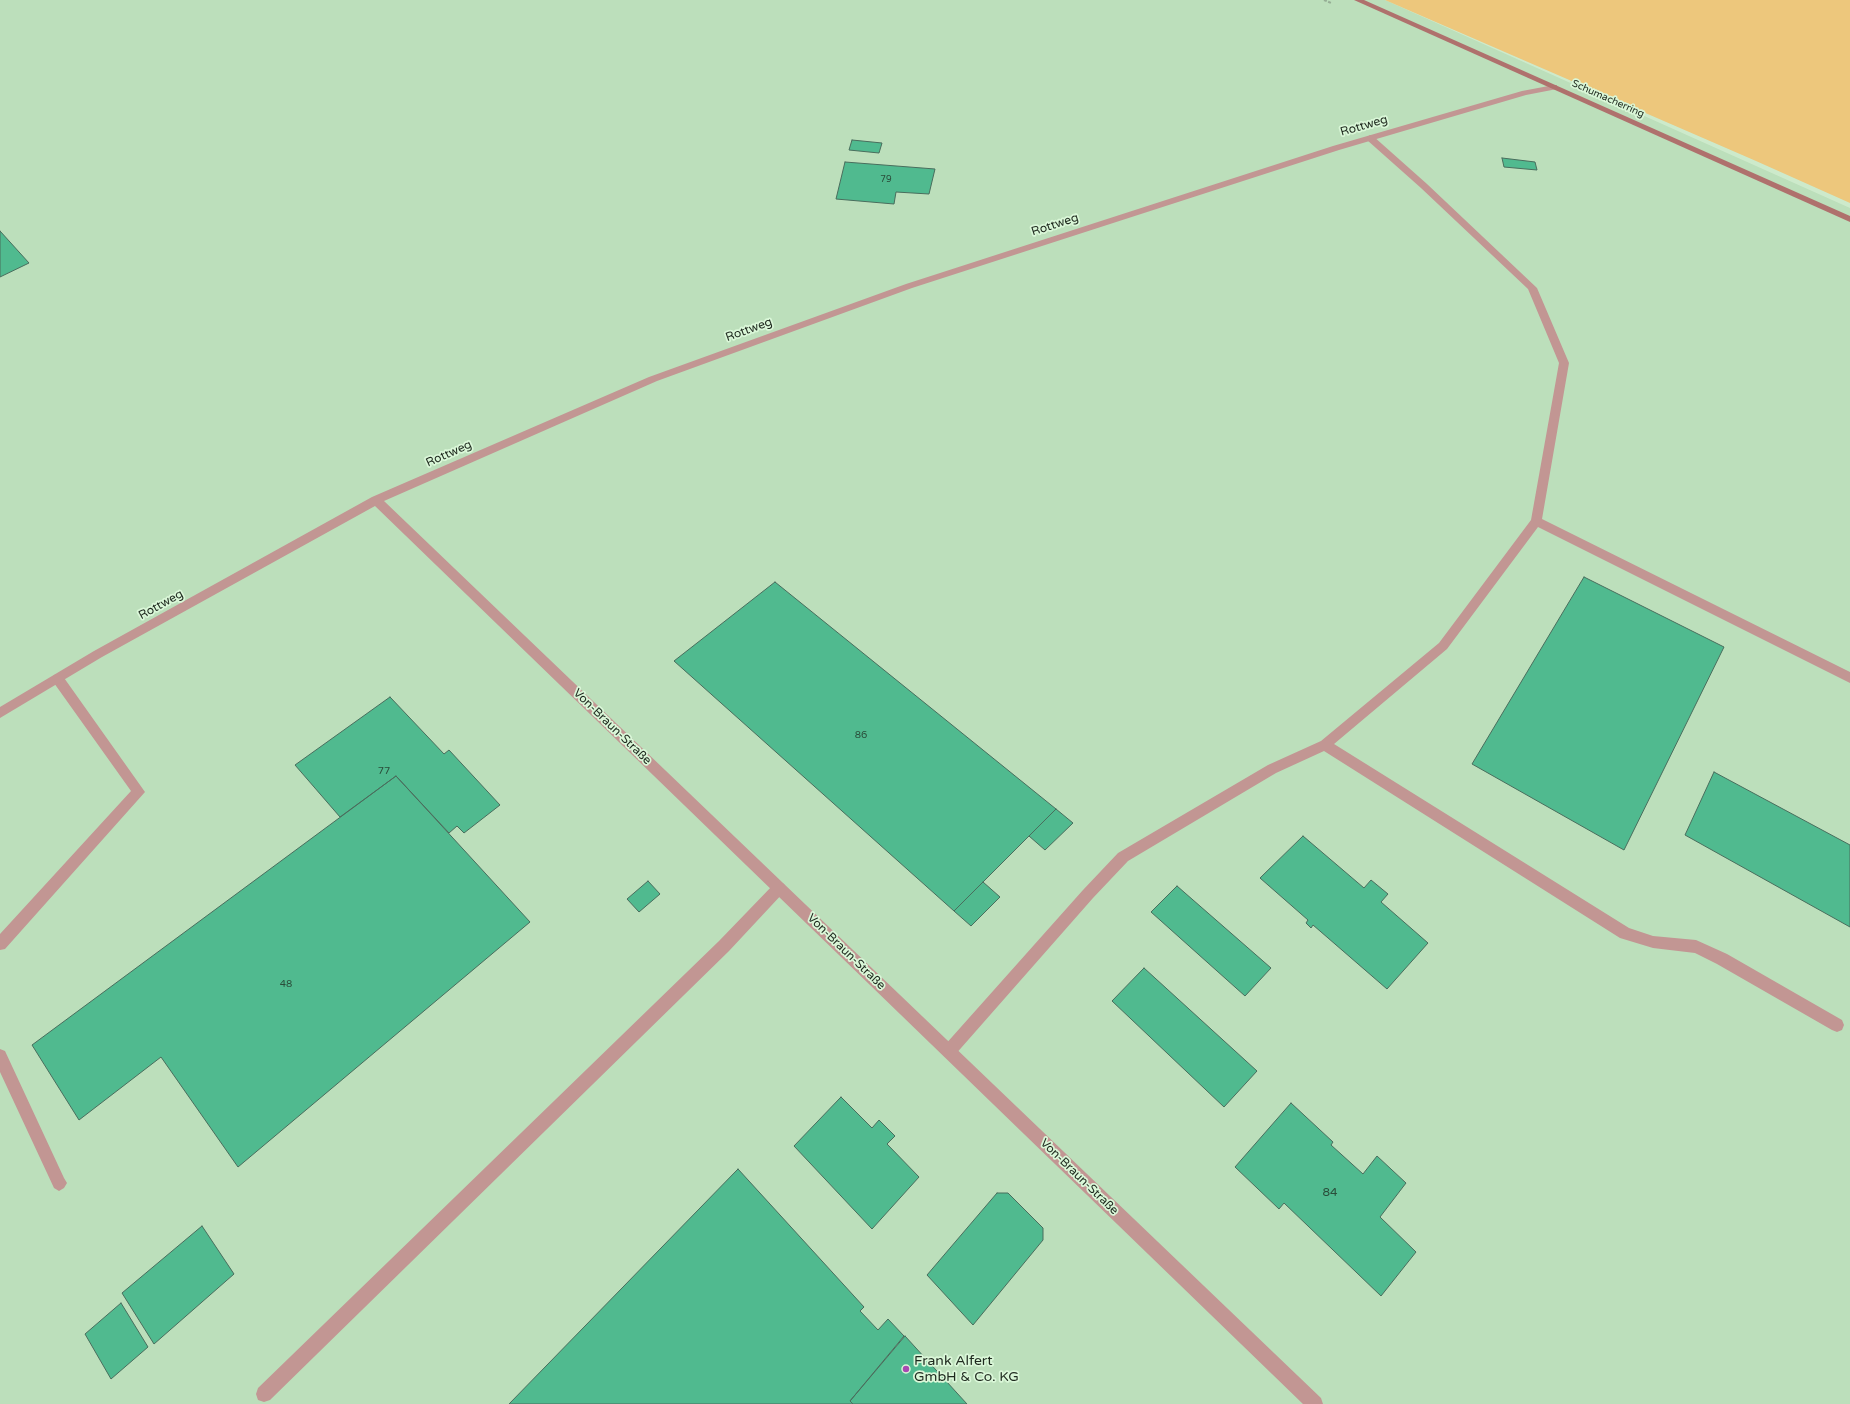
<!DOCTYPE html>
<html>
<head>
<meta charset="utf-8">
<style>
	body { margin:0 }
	canvas { display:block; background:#cdeacb }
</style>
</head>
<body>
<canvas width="1850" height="1404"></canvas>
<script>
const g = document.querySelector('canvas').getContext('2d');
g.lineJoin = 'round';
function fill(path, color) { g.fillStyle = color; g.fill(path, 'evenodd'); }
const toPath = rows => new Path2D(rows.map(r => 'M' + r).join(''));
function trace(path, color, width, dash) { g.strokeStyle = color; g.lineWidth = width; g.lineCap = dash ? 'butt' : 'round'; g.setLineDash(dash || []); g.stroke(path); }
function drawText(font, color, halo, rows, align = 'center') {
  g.font = font + ' "Varela Round",sans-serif'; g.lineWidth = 3.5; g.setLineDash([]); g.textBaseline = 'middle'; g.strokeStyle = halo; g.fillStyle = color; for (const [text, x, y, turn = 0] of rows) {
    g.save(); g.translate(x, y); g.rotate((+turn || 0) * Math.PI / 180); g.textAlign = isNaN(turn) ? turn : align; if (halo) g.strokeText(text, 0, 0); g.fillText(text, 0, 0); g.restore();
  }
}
fill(toPath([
	[0,0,1385,0,1850,208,1850,1404,0,1404]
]), '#bcdfbb');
fill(toPath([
	[1385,0,1850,0,1850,203,1756,161]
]), '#edc77c');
const building = toPath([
	[852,140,882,143,879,153,849,150,852,140],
	[1502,158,1535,162,1537,170,1504,167,1502,158],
	[845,162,935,169,929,194,896,192,894,204,836,199,845,162],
	[0,231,29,263,0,277,0,231],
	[1584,577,1724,647,1624,850,1472,764,1584,577],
	[775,582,1056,809,954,911,674,661,775,582],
	[390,697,444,754,449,750,500,805,464,833,457,826,449,833,396,776,340,817,295,765,390,697],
	[1714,772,1850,845,1850,927,1685,835,1714,772],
	[396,776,530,922,238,1167,161,1057,79,1120,32,1045,396,776],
	[1056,809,1073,823,1045,850,1029,836,1056,809],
	[1303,836,1364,888,1371,880,1388,894,1381,902,1428,943,1387,989,1313,925,1311,928,1306,923,1308,920,1260,878,1303,836],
	[648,881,660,894,639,912,627,899,648,881],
	[983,882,1000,897,971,926,954,911,983,882],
	[1177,886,1271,968,1245,996,1151,912,1177,886],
	[1144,968,1257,1071,1224,1107,1112,1001,1144,968],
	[841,1097,872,1128,879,1120,895,1136,887,1144,919,1177,872,1229,794,1146,841,1097],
	[1291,1103,1333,1142,1331,1145,1363,1174,1377,1156,1406,1183,1380,1217,1416,1252,1381,1296,1284,1203,1279,1209,1235,1167,1291,1103],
	[738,1169,864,1307,860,1311,878,1330,888,1319,904,1336,850,1401,853,1404,509,1404,738,1169],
	[997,1193,1008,1193,1043,1228,1043,1240,973,1325,927,1275,997,1193],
	[202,1226,234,1274,154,1344,122,1293,202,1226],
	[121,1303,148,1347,111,1379,85,1334,121,1303],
	[905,1336,967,1404,853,1404,850,1401,905,1336]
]);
fill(building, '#50ba8f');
trace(building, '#496e5d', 1);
trace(toPath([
	[1324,0,1331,3]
]), '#96ae95', 2, [3, 1.5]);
fill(toPath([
	[1370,135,1373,136,1427,184,1537,288,1569,363,1542,519,1850,672,1850,683,1538,527,1447,649,1334,744,1629,928,1653,936,1696,940,1727,954,1842,1020,1844,1025,1842,1030,1837,1032,1832,1030,1717,964,1695,953,1653,948,1620,938,1324,751,1276,773,1128,861,1093,898,954,1056,949,1058,944,1056,942,1051,944,1046,1083,890,1118,853,1268,765,1321,741,1439,643,1531,520,1559,363,1528,289,1421,188,1367,140,1366,138,1370,135],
	[58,674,62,675,145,792,5,949,0,950,0,934,131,791,54,683,52,679,54,675,58,674],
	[779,882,784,884,786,888,784,892,729,951,270,1400,264,1402,258,1400,256,1394,258,1388,719,941,774,884,779,882],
	[0,1049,5,1051,64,1178,67,1183,64,1188,59,1191,54,1188,0,1072,0,1049]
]), '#c29693');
fill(toPath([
	[1554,85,1557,85,1557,89,1526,95,1339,150,912,288,657,381,384,501,1321,1398,1323,1404,1303,1404,375,506,102,657,0,718,0,707,94,651,372,497,649,377,906,284,1333,146,1522,91,1554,85]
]), '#c29693');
fill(toPath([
	[1354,0,1364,0,1850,216,1850,222,1354,0]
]), '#af716d');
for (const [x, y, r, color] of [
	[906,1369,4,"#a849b2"]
]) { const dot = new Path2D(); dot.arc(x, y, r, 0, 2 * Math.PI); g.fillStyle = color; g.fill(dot); trace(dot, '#daf7d8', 1.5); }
drawText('9px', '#2a4d3a', null, [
	["79",886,180]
]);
drawText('10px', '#1e291e', '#daf7d8', [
	["Schumacherring",1608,99,24]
]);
drawText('10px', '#2a4d3a', null, [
	["86",861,735],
	["77",384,771],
	["48",286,984]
]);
drawText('12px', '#1e291e', '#daf7d8', [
	["Rottweg",1364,126,-16],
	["Rottweg",1055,225,-18],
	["Rottweg",749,330,-20],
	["Rottweg",449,454,-24],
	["Rottweg",161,605,-29],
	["Von-Braun-Straße",612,727,44],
	["Von-Braun-Straße",846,952,44],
	["Von-Braun-Straße",1079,1177,44]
]);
drawText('12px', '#2a4d3a', null, [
	["84",1330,1193]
]);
drawText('14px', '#1e291e', '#daf7d8', [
	["Frank Alfert",914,1361],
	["GmbH & Co. KG",914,1377]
], 'left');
</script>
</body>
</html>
